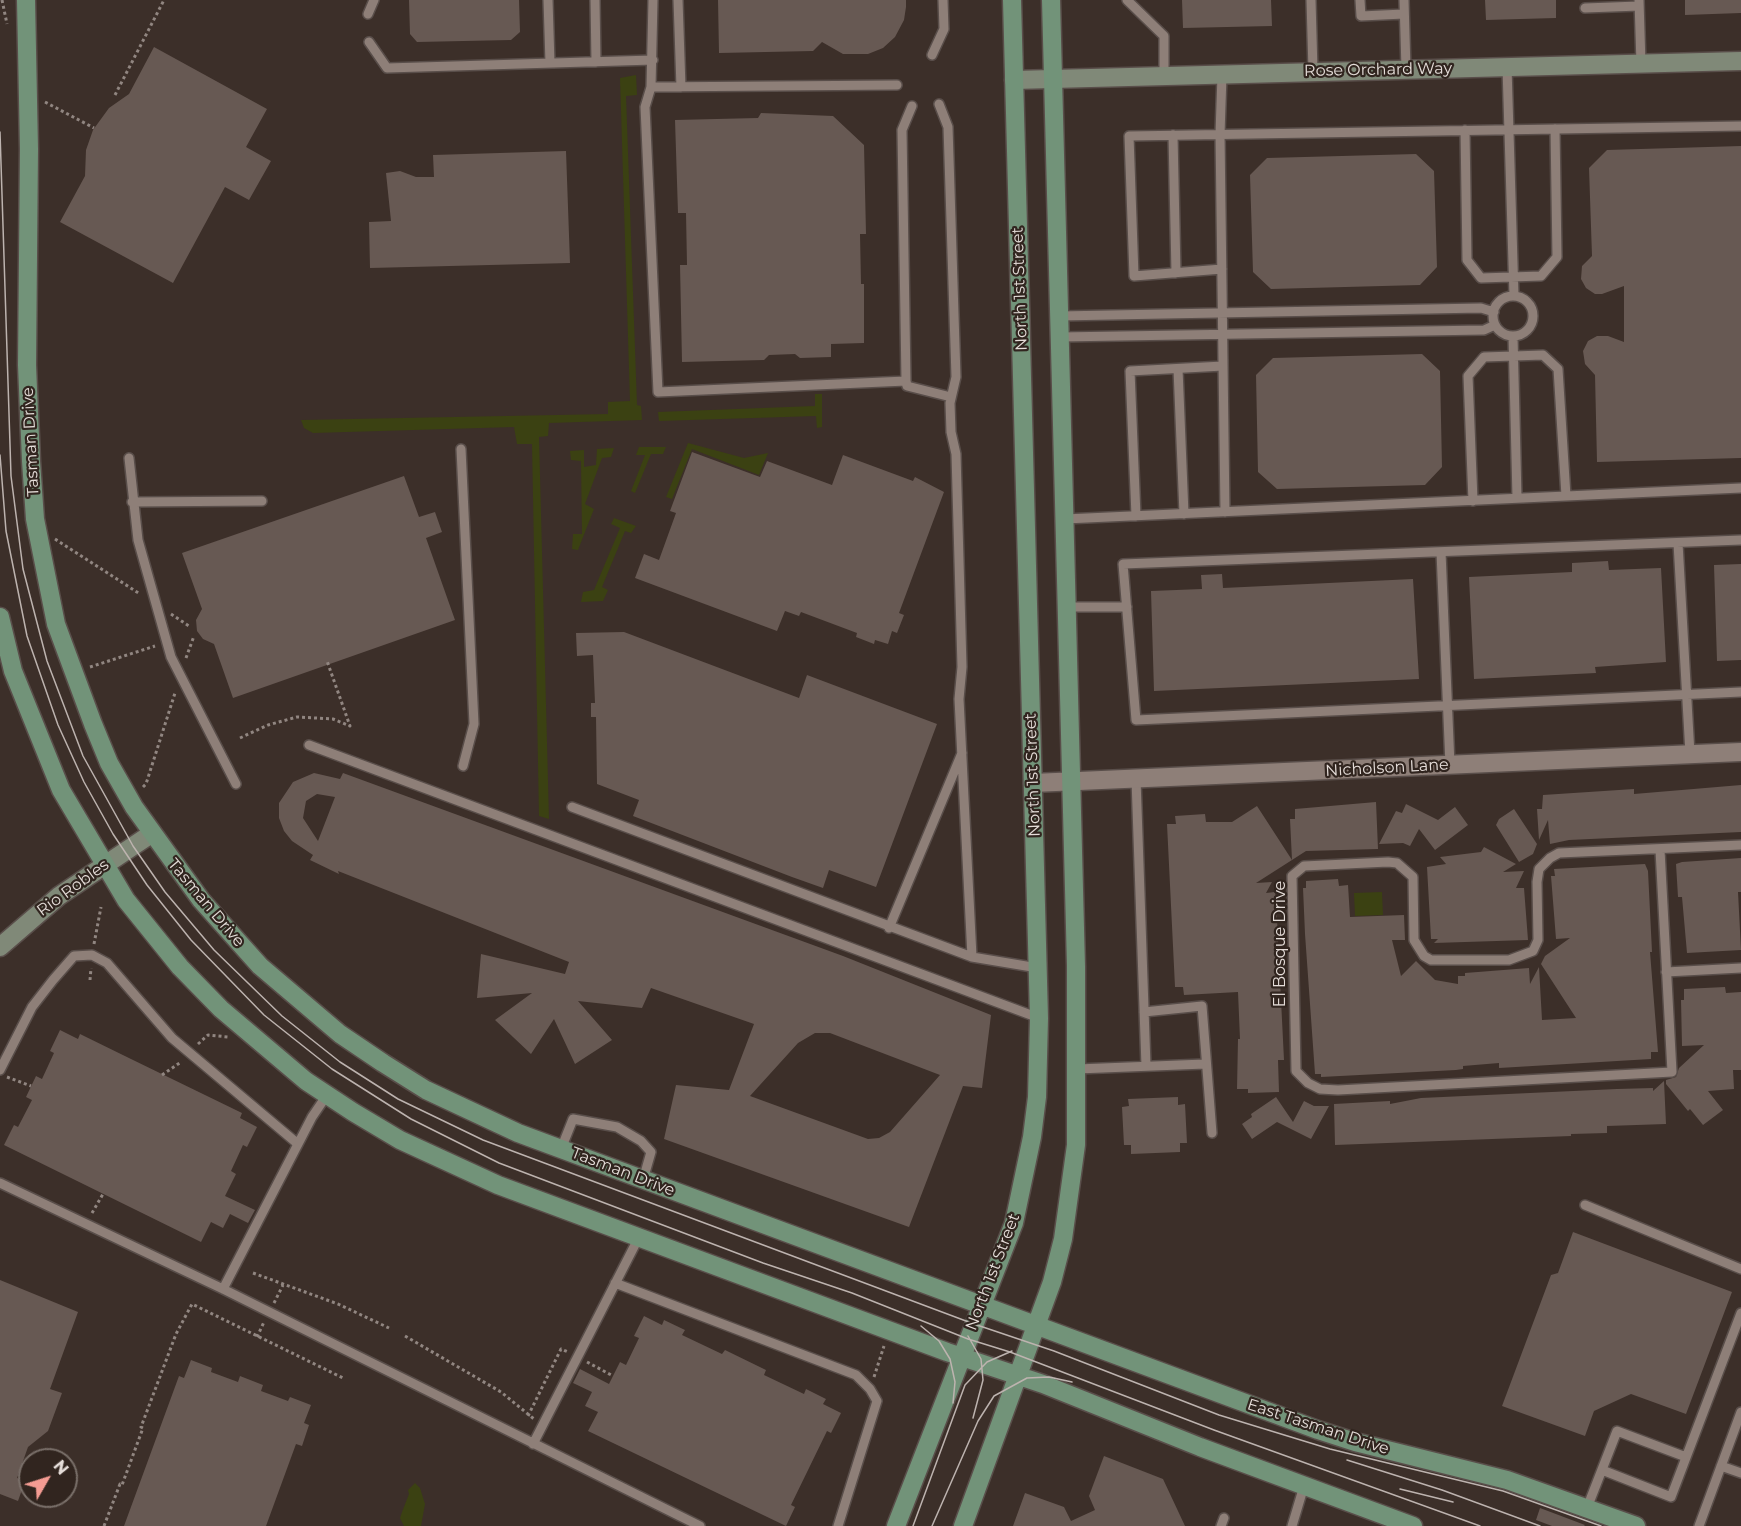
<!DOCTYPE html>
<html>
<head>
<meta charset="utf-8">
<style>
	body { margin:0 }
	#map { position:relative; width:1741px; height:1526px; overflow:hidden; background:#3c2f29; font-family:Montserrat,sans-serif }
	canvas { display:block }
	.north { position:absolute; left:18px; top:1448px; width:60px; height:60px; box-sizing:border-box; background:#31251f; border:2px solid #796f69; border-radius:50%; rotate:51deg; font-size:16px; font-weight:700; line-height:24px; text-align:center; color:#e5ddd9 }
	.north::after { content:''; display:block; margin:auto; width:21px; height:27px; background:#f59c93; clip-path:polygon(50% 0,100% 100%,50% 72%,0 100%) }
</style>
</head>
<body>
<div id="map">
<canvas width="1741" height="1526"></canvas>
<div class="north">N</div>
</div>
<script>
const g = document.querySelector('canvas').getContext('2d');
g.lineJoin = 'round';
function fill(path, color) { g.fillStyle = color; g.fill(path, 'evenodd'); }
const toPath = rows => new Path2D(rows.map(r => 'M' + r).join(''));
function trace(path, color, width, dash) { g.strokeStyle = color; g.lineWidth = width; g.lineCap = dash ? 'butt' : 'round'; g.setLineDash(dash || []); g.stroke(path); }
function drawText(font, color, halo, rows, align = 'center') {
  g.font = font + ' Montserrat,sans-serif'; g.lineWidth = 4.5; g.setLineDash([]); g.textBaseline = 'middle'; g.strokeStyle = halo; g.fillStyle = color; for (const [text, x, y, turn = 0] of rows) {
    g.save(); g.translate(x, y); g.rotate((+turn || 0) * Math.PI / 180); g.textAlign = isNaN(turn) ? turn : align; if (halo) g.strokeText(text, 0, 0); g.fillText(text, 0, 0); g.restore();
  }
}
fill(toPath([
	[636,75,637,95,626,96,637,405,641,406,642,420,549,423,548,436,539,437,549,819,539,816,532,444,517,444,514,427,313,433,304,428,301,420,608,414,608,402,630,401,620,78],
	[815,394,822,394,822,427,817,428,816,416,659,421,658,412,815,406],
	[688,443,744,458,768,453,759,475,692,449,672,499,666,497],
	[639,447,666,447,663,454,651,454,635,493,631,491,645,455,636,455],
	[614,448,611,457,602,458,585,504,594,509,578,550,572,549,573,534,582,534,581,461,571,460,570,451,584,450,584,467,596,465,597,449],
	[614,518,636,526,631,533,625,531,602,587,608,590,603,601,581,602,583,592,594,590,620,528,611,524],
	[1382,892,1383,915,1355,916,1354,893],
	[415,1483,420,1488,425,1504,421,1526,404,1526,400,1518,402,1512,409,1494,408,1490]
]), '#3b4112');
fill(toPath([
	[409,0,519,0,520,32,511,40,417,42,410,34],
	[718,0,906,0,906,7,904,20,895,37,883,48,868,54,843,54,822,42,813,51,719,53],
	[1182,0,1271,0,1272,26,1183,28],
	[1485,0,1556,0,1556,18,1486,20],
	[1685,0,1741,0,1741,13,1685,15],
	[154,47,267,109,246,147,271,161,249,200,225,187,173,283,60,222,85,176,86,150,93,130,109,108,129,94],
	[761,113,833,116,864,145,866,234,860,234,861,284,864,284,864,343,831,344,831,357,800,358,795,354,769,355,764,360,682,362,680,265,687,265,686,213,678,213,675,120,758,118],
	[1741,146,1741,458,1597,462,1595,375,1585,364,1583,351,1588,341,1597,336,1608,336,1624,342,1624,286,1602,294,1595,294,1586,288,1581,279,1582,266,1592,256,1589,168,1607,150],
	[566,151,570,263,370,268,369,222,391,221,386,173,400,171,416,177,434,177,433,155],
	[1416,154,1434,171,1437,267,1420,285,1271,289,1253,272,1250,175,1267,158],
	[1422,354,1440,371,1442,467,1425,485,1277,489,1258,472,1256,375,1273,358],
	[692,452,760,477,767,461,832,485,843,455,913,481,915,477,944,492,899,613,904,615,897,633,892,631,888,644,875,640,874,644,856,637,857,633,801,612,799,616,785,611,777,631,635,578,644,554,659,560,676,513,670,511],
	[404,476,419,517,435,512,442,532,426,538,455,620,233,698,214,644,203,639,197,631,196,620,202,609,182,553],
	[1608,561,1609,570,1661,568,1666,662,1595,667,1596,673,1474,679,1469,577,1572,572,1572,563],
	[1741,564,1741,660,1717,661,1714,565],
	[1222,574,1223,588,1413,579,1419,679,1154,691,1151,591,1202,589,1201,575],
	[624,632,799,698,807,675,937,724,876,887,829,870,823,888,792,877,633,816,639,800,597,784,596,717,591,717,591,703,595,703,593,655,577,656,576,633],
	[314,773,340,779,343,773,843,956,991,1015,982,1088,963,1086,909,1227,664,1139,676,1085,729,1090,754,1024,651,988,642,1008,578,1001,612,1040,575,1064,554,1019,531,1054,495,1020,532,993,477,998,481,954,565,974,569,962,338,871,339,874,310,860,313,855,292,841,284,831,279,818,279,803,293,782],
	[317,794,335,797,318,841,303,818,306,801],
	[815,1033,830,1033,940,1075,890,1132,879,1138,868,1139,750,1096,798,1043],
	[1741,785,1741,832,1569,840,1550,844,1548,820,1539,840,1537,809,1542,809,1543,795,1634,789,1634,794],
	[1376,802,1378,849,1306,851,1292,860,1290,819,1295,819,1295,809],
	[1406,804,1438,820,1455,807,1468,825,1435,850,1419,829,1410,846,1403,843,1379,844,1396,811,1402,813],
	[1257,806,1292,860,1256,883,1272,882,1266,893,1275,892,1276,899,1284,1060,1278,1060,1279,1092,1248,1093,1248,1089,1237,1089,1238,1039,1240,1039,1238,992,1184,995,1183,987,1175,987,1167,824,1176,824,1175,816,1205,814,1206,822,1232,822],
	[1514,809,1537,844,1533,854,1519,862,1496,825,1499,819],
	[1484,847,1516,864,1503,872,1524,871,1516,888,1524,888,1528,940,1434,943,1438,939,1431,939,1427,867,1446,864,1440,857,1481,852],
	[1741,858,1741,892,1738,892,1741,950,1687,953,1682,897,1678,897,1676,864,1682,862],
	[1645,864,1648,871,1652,952,1650,952,1658,1052,1651,1052,1651,1059,1499,1068,1499,1063,1463,1066,1463,1069,1456,1070,1321,1077,1321,1074,1315,1074,1305,934,1303,888,1306,888,1306,881,1338,879,1339,886,1348,885,1350,917,1404,915,1405,940,1392,940,1401,976,1416,961,1435,980,1458,984,1458,976,1465,976,1465,973,1529,968,1530,984,1539,967,1542,1020,1576,1018,1541,964,1545,956,1570,938,1556,939,1551,876,1555,876,1554,869],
	[1725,987,1726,993,1741,992,1741,1070,1733,1070,1734,1089,1708,1091,1723,1110,1703,1125,1690,1109,1688,1111,1666,1084,1666,1080,1676,1077,1679,1068,1704,1045,1682,1046,1681,1000,1684,1000,1684,989],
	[60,1030,78,1039,80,1034,131,1059,242,1113,240,1118,257,1127,247,1147,243,1145,231,1171,236,1174,225,1196,255,1210,248,1223,230,1214,223,1228,211,1222,201,1242,4,1145,14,1125,18,1127,32,1100,26,1097,36,1076,42,1079,54,1053,50,1051],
	[1664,1081,1666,1124,1607,1126,1607,1133,1571,1134,1571,1136,1335,1145,1334,1104,1390,1101,1390,1104,1421,1098,1617,1089,1653,1088,1653,1091],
	[1178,1097,1178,1105,1185,1104,1187,1143,1180,1143,1180,1152,1131,1154,1131,1145,1124,1145,1122,1107,1129,1106,1128,1099],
	[1276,1097,1293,1122,1304,1101,1314,1106,1329,1106,1311,1139,1277,1122,1252,1139,1242,1124,1252,1117,1251,1114],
	[1573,1232,1732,1292,1686,1414,1631,1394,1594,1411,1585,1436,1502,1406,1551,1275,1558,1273],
	[0,1280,78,1312,50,1389,62,1393,48,1431,28,1447,17,1478,25,1481,18,1501,0,1494],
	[644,1316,662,1325,664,1320,685,1330,682,1335,722,1354,725,1350,766,1370,764,1375,804,1394,806,1389,826,1399,823,1404,841,1413,831,1433,827,1431,791,1505,795,1507,786,1526,588,1431,598,1412,585,1406,592,1392,573,1383,580,1369,609,1384,620,1362,626,1365,639,1338,634,1336],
	[191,1360,212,1368,211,1372,238,1382,240,1376,263,1385,261,1391,288,1401,290,1397,311,1405,304,1423,309,1425,302,1446,296,1444,266,1526,124,1526,179,1376,184,1378],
	[1104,1456,1163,1479,1185,1526,1013,1526,1025,1493,1064,1507,1071,1521,1095,1510,1089,1496],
	[1540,1508,1585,1525,1584,1526,1552,1526,1536,1520]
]), '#675953');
const lane = toPath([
	[548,0,550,63],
	[595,0,596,62],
	[653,0,651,87,645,107,658,392,906,381],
	[678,0,681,87],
	[1127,0,1164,36,1164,76],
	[1311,0,1313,71],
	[1360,0,1361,16,1404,14],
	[1404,0,1406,69],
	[1639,0,1641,64],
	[1585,8,1639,6],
	[368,14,374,0],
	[369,42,387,68,653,60],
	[932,55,944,29,943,0],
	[1507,67,1514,296],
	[1222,75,1220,134,1225,512],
	[651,87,897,85],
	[939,104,948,127,956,377,950,403,951,432,956,454,962,667,959,699,972,957],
	[912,106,902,130,906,381,907,386,951,397],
	[1465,130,1467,260,1481,278,1541,276,1557,257,1555,129],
	[1173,135,1176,273],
	[1222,269,1134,276,1129,136,1741,126],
	'1493 316a20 20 0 1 1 40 0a20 20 0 1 1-40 0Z',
	[1059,316,1481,308,1494,312],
	[1513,336,1517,498],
	[1060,337,1484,330,1495,325],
	[1178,369,1184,514],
	[461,449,474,724,463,766],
	[129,458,138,540,171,657,236,784],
	[1473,501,1468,376,1484,357,1543,355,1558,369,1566,496],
	[132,502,262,501],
	[1136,516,1130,371,1223,366],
	[1065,519,1741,488],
	[1741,540,1123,564,1136,720,1741,692],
	[1678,543,1690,754],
	[1441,552,1450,765],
	[1067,607,1127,607],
	[309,745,1039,1018],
	[1136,779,1146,1066],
	[572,807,972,957,1038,968],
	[1660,850,1672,1072,1338,1090,1320,1089,1308,1083,1296,1071,1292,876,1304,866,1388,862,1397,863,1413,877,1414,940,1424,956,1431,960,1509,960,1533,951,1538,940,1537,882,1539,869,1550,858,1559,853,1741,845],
	[889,928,962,753],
	[1666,972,1741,968],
	[1144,1012,1202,1006,1212,1133],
	[1077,1069,1205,1064],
	[0,1070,32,1007,53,980,74,956,92,955,107,963,172,1038,298,1144],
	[561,1149,573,1119,617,1127,641,1141,651,1152,643,1180],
	[0,1183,223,1289,700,1526],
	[1585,1205,1741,1269],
	[615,1283,856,1375,870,1389,877,1401,838,1526],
	[223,1289,312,1117,327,1095],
	[533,1444,639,1237],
	[1721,1466,1741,1473],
	[1602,1470,1671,1497,1741,1313],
	[1587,1508,1617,1431,1686,1457],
	[1221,1526,1224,1518],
	[1292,1526,1304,1486],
	[1699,1526,1741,1412]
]);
const street = toPath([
	[1033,783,1741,752]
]);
const secondary = toPath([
	[1014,80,1741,61],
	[0,947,59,896,151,834]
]);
const primary = toPath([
	[26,0,29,149,27,365,31,461,35,519,56,624,93,724,109,763,134,807,201,900,260,966,340,1034,383,1063,426,1090,518,1133,1318,1430,1355,1442,1507,1480,1636,1526],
	[0,617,13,671,61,790,126,900,180,967,221,1009,306,1081,353,1112,400,1140,498,1185,947,1352,1043,1384,1200,1447,1413,1526],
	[896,1526,1014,1223,1032,1137,1037,1097,1039,1018,1012,0],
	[963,1526,1052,1282,1063,1239,1076,1145,1076,966,1051,0]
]);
trace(lane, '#594e4a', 12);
trace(street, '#594e4a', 21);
trace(secondary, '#594e4a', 21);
trace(primary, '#594e4a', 21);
trace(toPath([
	[2,0,7,24],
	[115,95,164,0],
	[45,102,94,128],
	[55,539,140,594],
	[171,614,189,626],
	[186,658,194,636],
	[90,667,155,646],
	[240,738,268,725,297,717,333,719,350,726,327,661],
	[143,787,146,784,175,693],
	[94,944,101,907],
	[90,980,91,968],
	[198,1044,208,1035,228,1037],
	[162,1075,181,1062],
	[7,1077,31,1086],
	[92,1213,103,1194],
	[253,1273,338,1304,389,1328],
	[274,1303,283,1285],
	[405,1336,501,1392,534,1419],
	[257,1337,264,1322],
	[587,1362,613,1376],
	[874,1377,884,1346],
	[528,1416,561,1349,568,1352],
	[104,1526,120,1484,122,1485,143,1428,141,1427,176,1334,192,1304,343,1378]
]), '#918681', 3, [3, 3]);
trace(lane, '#8e7f78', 9);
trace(street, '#8e7f78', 18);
trace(secondary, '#808978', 18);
trace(primary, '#729379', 18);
trace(toPath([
	[0,132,11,476,23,569,47,661,83,756,133,846,165,892,214,950,282,1016,340,1062,398,1099,483,1140,974,1324,1054,1351,1219,1415,1330,1449,1503,1491,1601,1526],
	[0,455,6,531,27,636,58,725,84,782,113,834,147,885,191,940,264,1015,332,1069,411,1119,499,1163,763,1263,852,1293,968,1339,1010,1352,1214,1430,1480,1526],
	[921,1326,939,1341,950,1359,955,1382,953,1403],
	[968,1336,981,1359,983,1380,973,1418],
	[1347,1460,1442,1490,1540,1526],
	[1400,1489,1453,1502],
	[913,1526,965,1385,987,1362,1012,1351],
	[932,1526,978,1421,994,1396,1027,1378,1049,1377,1072,1382]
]), '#bdb3af', 1.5);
drawText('16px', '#e5ddd9', '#31251f', [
	["Rose Orchard Way",1378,70,-1],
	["North 1st Street",1020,289,-92],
	["Tasman Drive",31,442,-93],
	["Nicholson Lane",1387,768,-3],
	["North 1st Street",1033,775,-92],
	["Rio Robles",73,888,-36],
	["Tasman Drive",206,903,50],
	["El Bosque Drive",1280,944,-90],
	["Tasman Drive",623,1172,21],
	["North 1st Street",993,1272,-69],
	["East Tasman Drive",1318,1427,18]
]);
</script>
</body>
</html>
